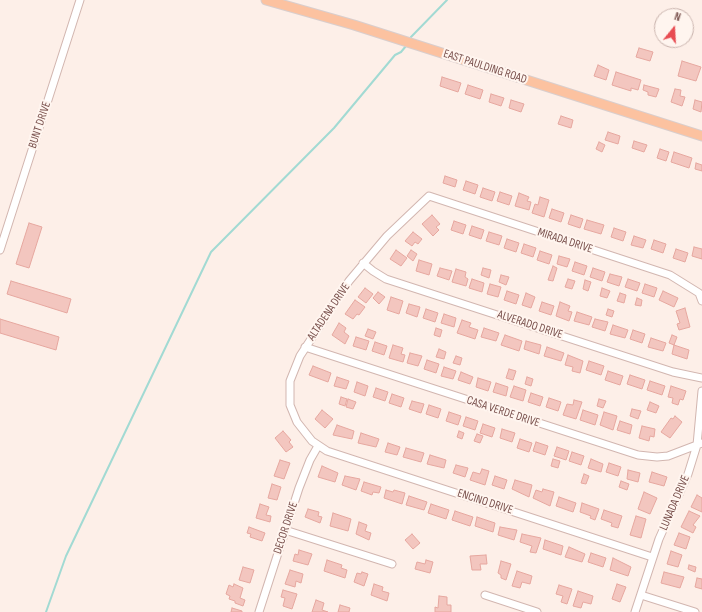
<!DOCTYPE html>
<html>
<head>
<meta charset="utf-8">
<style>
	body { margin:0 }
	#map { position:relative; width:702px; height:612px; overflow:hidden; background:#fdefe8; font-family:"Sofia Sans Condensed",sans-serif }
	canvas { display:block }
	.north { position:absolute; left:654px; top:8px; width:40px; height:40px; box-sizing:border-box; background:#fff5ef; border:1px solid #c9b3ad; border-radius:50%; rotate:18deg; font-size:11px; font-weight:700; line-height:16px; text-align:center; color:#784f4b }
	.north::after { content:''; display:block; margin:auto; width:14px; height:18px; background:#e84c52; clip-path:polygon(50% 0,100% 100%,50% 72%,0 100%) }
</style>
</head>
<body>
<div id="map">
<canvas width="702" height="612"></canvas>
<div class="north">N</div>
</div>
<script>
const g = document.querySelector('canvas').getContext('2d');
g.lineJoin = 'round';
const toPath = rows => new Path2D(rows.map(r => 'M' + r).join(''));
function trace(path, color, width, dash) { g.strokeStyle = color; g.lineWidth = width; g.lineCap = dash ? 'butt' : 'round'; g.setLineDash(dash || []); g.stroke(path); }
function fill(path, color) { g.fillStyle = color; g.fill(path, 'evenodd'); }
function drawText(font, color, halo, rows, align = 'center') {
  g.font = font + ' "Sofia Sans Condensed",sans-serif'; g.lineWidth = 4; g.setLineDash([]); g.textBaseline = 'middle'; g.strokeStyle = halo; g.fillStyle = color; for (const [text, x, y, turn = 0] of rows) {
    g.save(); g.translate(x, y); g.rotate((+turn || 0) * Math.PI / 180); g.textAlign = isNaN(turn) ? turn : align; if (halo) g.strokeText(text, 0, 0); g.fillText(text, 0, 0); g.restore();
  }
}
trace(toPath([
	[411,37,447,0],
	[46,612,66,556,211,252,334,128,395,55,401,52,406,46]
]), '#a2dad3', 2);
const building = toPath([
	[639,48,653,52,650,61,636,57,639,48],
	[682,61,701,67,696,81,678,76,682,61],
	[598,65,609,70,606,80,594,76,598,65],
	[616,72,641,80,638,90,631,88,631,91,612,85,616,72],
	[442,77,461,83,458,92,440,86,442,77],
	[468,85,483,90,480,99,465,94,468,85],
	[644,85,659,89,656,97,648,95,648,92,643,90,644,85],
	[675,89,681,90,680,96,685,97,682,106,671,102,675,89],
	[491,94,504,98,501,106,489,102,491,94],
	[511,100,524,104,521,112,509,108,511,100],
	[695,100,702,102,701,112,693,109,695,100],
	[561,116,573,120,571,128,558,124,561,116],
	[608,132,620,136,618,144,605,140,608,132],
	[634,141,647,145,644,152,632,148,634,141],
	[599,142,605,145,602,152,596,149,599,142],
	[660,149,669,152,666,161,657,158,660,149],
	[674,152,692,158,689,168,671,162,674,152],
	[696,163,702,165,702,171,695,169,696,163],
	[445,176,457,180,455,187,443,183,445,176],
	[466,181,478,185,475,194,463,190,466,181],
	[483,188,495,192,492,201,480,197,483,188],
	[500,192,512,196,509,205,497,201,500,192],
	[519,193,529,197,527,201,531,202,529,210,515,206,519,193],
	[540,197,549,200,544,217,532,213,535,204,538,205,540,197],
	[552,209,564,213,561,222,549,218,552,209],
	[432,215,440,224,436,227,439,230,433,236,422,224,432,215],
	[571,215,583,219,580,228,568,224,571,215],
	[587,220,604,225,601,234,584,229,587,220],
	[454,221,466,225,463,234,451,230,454,221],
	[29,223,42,227,29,268,16,264,29,223],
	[472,226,484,230,481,239,469,235,472,226],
	[614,228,626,232,623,241,611,237,614,228],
	[413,232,422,239,418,244,415,242,412,246,405,241,413,232],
	[489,232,502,236,499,245,486,241,489,232],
	[634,236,646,240,643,248,631,245,634,236],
	[507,239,519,243,516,252,504,248,507,239],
	[654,240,666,244,663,253,651,249,654,240],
	[524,244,536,248,533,257,521,253,524,244],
	[694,247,702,249,702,259,692,256,694,247],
	[676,249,688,253,685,262,673,258,676,249],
	[396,250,407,258,401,266,390,259,396,250],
	[411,250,417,254,413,261,407,256,411,250],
	[540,251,552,255,549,264,537,260,540,251],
	[559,256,570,259,567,267,557,264,559,256],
	[419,260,432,264,429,275,416,271,419,260],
	[575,262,587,266,584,275,572,271,575,262],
	[553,266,557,268,553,281,548,280,553,266],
	[440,268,452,271,449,280,437,276,440,268],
	[483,268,491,270,489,278,481,275,483,268],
	[593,268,605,272,602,281,590,277,593,268],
	[456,269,466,272,465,277,468,279,466,286,452,282,456,269],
	[610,274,622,277,619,286,607,282,610,274],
	[501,275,509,277,506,285,499,282,501,275],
	[472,279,484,283,482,292,469,288,472,279],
	[568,279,575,281,572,289,565,287,568,279],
	[628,279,640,283,637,291,625,287,628,279],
	[585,280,591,282,588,291,583,289,585,280],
	[11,281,71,299,67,313,7,294,11,281],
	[490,284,501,287,498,297,487,294,490,284],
	[645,284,657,288,654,297,642,293,645,284],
	[365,288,373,294,366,303,358,297,365,288],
	[602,288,610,291,607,298,600,296,602,288],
	[507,291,519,295,516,304,504,300,507,291],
	[663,291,678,298,674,307,659,300,663,291],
	[378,292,385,297,379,304,373,298,378,292],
	[526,293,535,297,531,308,522,305,526,293],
	[620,293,626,295,624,303,617,301,620,293],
	[391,297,403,301,399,314,387,310,391,297],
	[637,298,642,300,641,306,635,305,637,298],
	[355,300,365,307,359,315,357,314,353,319,345,314,355,300],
	[542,302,554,306,551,315,539,311,542,302],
	[560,302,570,306,568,311,572,312,569,321,556,316,560,302],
	[409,304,420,307,417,317,406,313,409,304],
	[685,308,690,327,679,330,677,324,680,323,676,311,685,308],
	[426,309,438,313,435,322,423,318,426,309],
	[608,309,614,311,612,317,606,315,608,309],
	[577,312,592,317,589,325,574,321,577,312],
	[444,314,456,318,454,327,441,323,444,314],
	[0,319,59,337,56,350,0,333,0,319],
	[595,319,608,322,605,331,592,327,595,319],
	[462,320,471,323,469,327,478,330,475,339,457,333,462,320],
	[339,323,346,328,344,332,349,336,345,344,332,335,339,323],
	[613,325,628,330,625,338,610,334,613,325],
	[436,328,442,330,440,337,434,335,436,328],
	[484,328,499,333,496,341,481,337,484,328],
	[368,329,376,332,373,339,365,336,368,329],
	[633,330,645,334,642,343,630,339,633,330],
	[505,335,522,341,519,351,501,345,505,335],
	[672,335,677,337,674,345,669,343,672,335],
	[356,337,369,341,366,350,353,346,356,337],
	[651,338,666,343,663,351,648,347,651,338],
	[526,341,541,345,539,354,524,349,526,341],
	[375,342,387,346,384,355,372,351,375,342],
	[393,345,403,348,401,354,405,355,403,362,389,358,393,345],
	[674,345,689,350,687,359,672,354,674,345],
	[547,347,564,353,561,361,544,356,547,347],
	[439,349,446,352,444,359,436,357,439,349],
	[410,353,422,356,418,366,407,363,410,353],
	[568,355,583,361,580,373,572,371,573,367,565,365,568,355],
	[456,356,462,358,460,365,453,363,456,356],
	[427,360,439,364,436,373,424,369,427,360],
	[589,361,604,366,601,375,586,370,589,361],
	[313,366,331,373,328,382,309,375,313,366],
	[444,367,456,371,453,379,441,376,444,367],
	[509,369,516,371,513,380,506,378,509,369],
	[608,371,623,376,620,385,605,380,608,371],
	[461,372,473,377,470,384,458,380,461,372],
	[630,375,645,380,642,389,627,384,630,375],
	[337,377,349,381,346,389,334,386,337,377],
	[527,377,533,379,531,386,525,384,527,377],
	[478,378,491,382,488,391,476,387,478,378],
	[650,381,665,386,662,395,647,390,650,381],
	[357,382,368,386,365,396,354,392,357,382],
	[496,383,508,387,506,396,493,392,496,383],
	[514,386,526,390,523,401,510,397,514,386],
	[671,386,686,391,683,400,680,399,678,405,672,403,673,398,668,397,671,386],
	[376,388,388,392,385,401,373,397,376,388],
	[531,393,543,397,540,406,528,402,531,393],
	[392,394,404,398,401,407,389,403,392,394],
	[341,397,347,399,345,406,339,404,341,397],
	[549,398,561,402,558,411,546,407,549,398],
	[348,399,356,402,353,409,346,407,348,399],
	[599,399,606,401,603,408,597,406,599,399],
	[574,400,582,402,576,419,563,415,567,404,573,405,574,400],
	[412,401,424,404,421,413,409,409,412,401],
	[650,402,659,406,656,413,647,410,650,402],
	[429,405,441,409,438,418,426,414,429,405],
	[632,409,641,411,638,419,630,416,632,409],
	[322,410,333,419,325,428,315,419,322,410],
	[583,410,598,415,595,425,580,420,583,410],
	[449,412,461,416,458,425,446,421,449,412],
	[604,412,617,416,613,430,600,425,604,412],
	[675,416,682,422,670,438,661,432,671,418,673,419,675,416],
	[466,417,478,421,475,430,463,426,466,417],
	[620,421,632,425,630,434,617,430,620,421],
	[483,424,495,428,492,437,480,433,483,424],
	[337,425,354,431,352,439,333,435,337,425],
	[642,426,655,429,654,437,650,436,649,441,639,438,642,426],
	[502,429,515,433,512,442,500,438,502,429],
	[283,431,291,440,289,442,293,447,286,452,275,438,283,431],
	[459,431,464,433,462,439,457,437,459,431],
	[361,433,379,439,376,447,358,443,361,433],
	[477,434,483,436,480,443,474,441,477,434],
	[520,439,532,443,529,452,517,448,520,439],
	[536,442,548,446,545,455,533,451,536,442],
	[388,443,400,447,397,455,385,452,388,443],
	[557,447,569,451,566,460,554,456,557,447],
	[406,448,424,453,421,462,403,457,406,448],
	[572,452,584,456,581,465,569,461,572,452],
	[430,455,446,460,444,468,427,464,430,455],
	[553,459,560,461,558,468,551,466,553,459],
	[591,459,603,464,601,472,588,468,591,459],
	[280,460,290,463,284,479,274,476,280,460],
	[609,463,621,467,618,476,606,472,609,463],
	[456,465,468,468,465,477,453,473,456,465],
	[322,466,338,473,335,482,318,477,322,466],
	[482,469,489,471,485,485,470,480,473,472,480,474,482,469],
	[628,470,640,473,638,482,627,479,628,470],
	[652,472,667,477,664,486,649,482,652,472],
	[584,474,589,476,586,484,581,483,584,474],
	[345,476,360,479,356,490,342,485,345,476],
	[495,476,507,480,504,489,492,485,495,476],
	[515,480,532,485,529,497,512,489,515,480],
	[621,481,629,484,627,490,619,487,621,481],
	[364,482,381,487,379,493,373,492,372,495,361,491,364,482],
	[272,484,281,487,277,500,268,498,272,484],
	[543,489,554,492,550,506,533,498,536,490,542,492,543,489],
	[386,490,393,492,394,490,405,493,402,504,384,498,386,490],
	[644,492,657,498,650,514,638,509,644,492],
	[697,495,702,498,702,512,691,507,697,495],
	[409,496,427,502,424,510,406,505,409,496],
	[559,497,576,503,573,512,556,506,559,497],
	[582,503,599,509,595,520,590,518,591,516,580,512,582,503],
	[260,504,269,507,266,515,271,516,270,522,256,518,260,504],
	[431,504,449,510,446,519,428,513,431,504],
	[308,509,319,512,318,516,322,517,320,523,305,517,308,509],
	[604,510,622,516,618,528,611,526,612,523,601,519,604,510],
	[455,511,473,517,470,526,452,520,455,511],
	[689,511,700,516,693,525,696,527,693,533,681,527,689,511],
	[333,513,351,519,348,531,330,526,333,513],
	[636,516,646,519,641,538,630,535,636,516],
	[477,517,495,523,493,532,475,526,477,517],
	[359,522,367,525,365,531,371,533,369,540,356,534,359,522],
	[249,527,265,533,262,541,250,537,251,534,247,533,249,527],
	[500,527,517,530,514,540,498,535,500,527],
	[679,533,690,537,686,549,674,545,679,533],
	[412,534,420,543,413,549,405,540,412,534],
	[522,534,541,538,536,553,530,552,532,546,520,542,522,534],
	[545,540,563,546,561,555,543,549,545,540],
	[569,547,585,554,582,562,565,557,569,547],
	[299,550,312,554,308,565,293,561,295,554,298,555,299,550],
	[671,551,682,555,678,567,667,564,671,551],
	[591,553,606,558,603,567,588,562,591,553],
	[486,555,487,564,480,564,481,570,472,570,470,556,486,555],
	[613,558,631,567,628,576,610,570,613,558],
	[327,560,342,565,341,568,347,570,345,578,324,571,327,560],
	[426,560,433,562,430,573,415,569,417,562,425,564,426,560],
	[501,561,511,564,506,580,501,578,501,575,498,573,501,561],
	[689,565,696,567,695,572,688,569,689,565],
	[243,567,254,570,250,583,239,580,243,567],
	[290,570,303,574,301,583,296,581,295,587,285,584,290,570],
	[517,571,532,576,530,584,522,582,520,588,512,586,517,571],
	[362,572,368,574,364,586,354,582,357,573,361,574,362,572],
	[664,572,684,577,680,588,661,583,664,572],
	[697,578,702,579,702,589,695,587,697,578],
	[234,584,243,588,240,598,245,600,243,606,235,603,235,601,229,599,230,596,226,594,229,585,233,587,234,584],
	[374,584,383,587,382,591,389,593,387,601,371,595,374,584],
	[617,584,626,587,620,602,612,599,617,584],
	[559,585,572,589,567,604,561,602,563,596,556,594,559,585],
	[283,590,297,594,292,609,283,606,285,598,281,597,283,590],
	[578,591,593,596,591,604,583,602,581,608,573,606,578,591],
	[439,596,447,597,447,605,451,605,451,612,435,612,435,607,438,608,439,596],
	[316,600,324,603,322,610,328,612,312,612,316,600],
	[340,605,350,608,349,612,338,612,340,605],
	[232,608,242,611,242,612,231,612,232,608]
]);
fill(building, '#f3c6bf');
trace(building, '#e6a79f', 1);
const minor = toPath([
	[0,250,80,0],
	[363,263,373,271,386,279,673,372,702,378],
	[305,347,638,455,657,457,668,456,702,443],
	[285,530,392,564],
	[652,557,327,451,312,441,297,422,290,405,290,381,300,356,349,281,387,236,429,196,670,275,699,293,702,301],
	[485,595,537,612],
	[641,595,695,612],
	[259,612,299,488,310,460,318,446],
	[635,612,659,539,688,474,697,445,702,391]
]);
const major = toPath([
	[266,0,354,25,702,136]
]);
trace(minor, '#d2b6b0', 9);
trace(major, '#d9cecd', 11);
trace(minor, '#fff', 7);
trace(major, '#fcc2a0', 9);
drawText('12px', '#784f4b', '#fff5ef', [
	["EAST PAULDING ROAD",485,67,18],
	["BUNT DRIVE",40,125,-72],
	["MIRADA DRIVE",565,241,18],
	["ALTADENA DRIVE",329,312,-56],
	["ALVERADO DRIVE",530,325,18],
	["CASA VERDE DRIVE",503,412,18],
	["ENCINO DRIVE",485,502,18],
	["LUNADA DRIVE",675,503,-67],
	["DECOR DRIVE",286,528,-72]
]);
</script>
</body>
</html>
